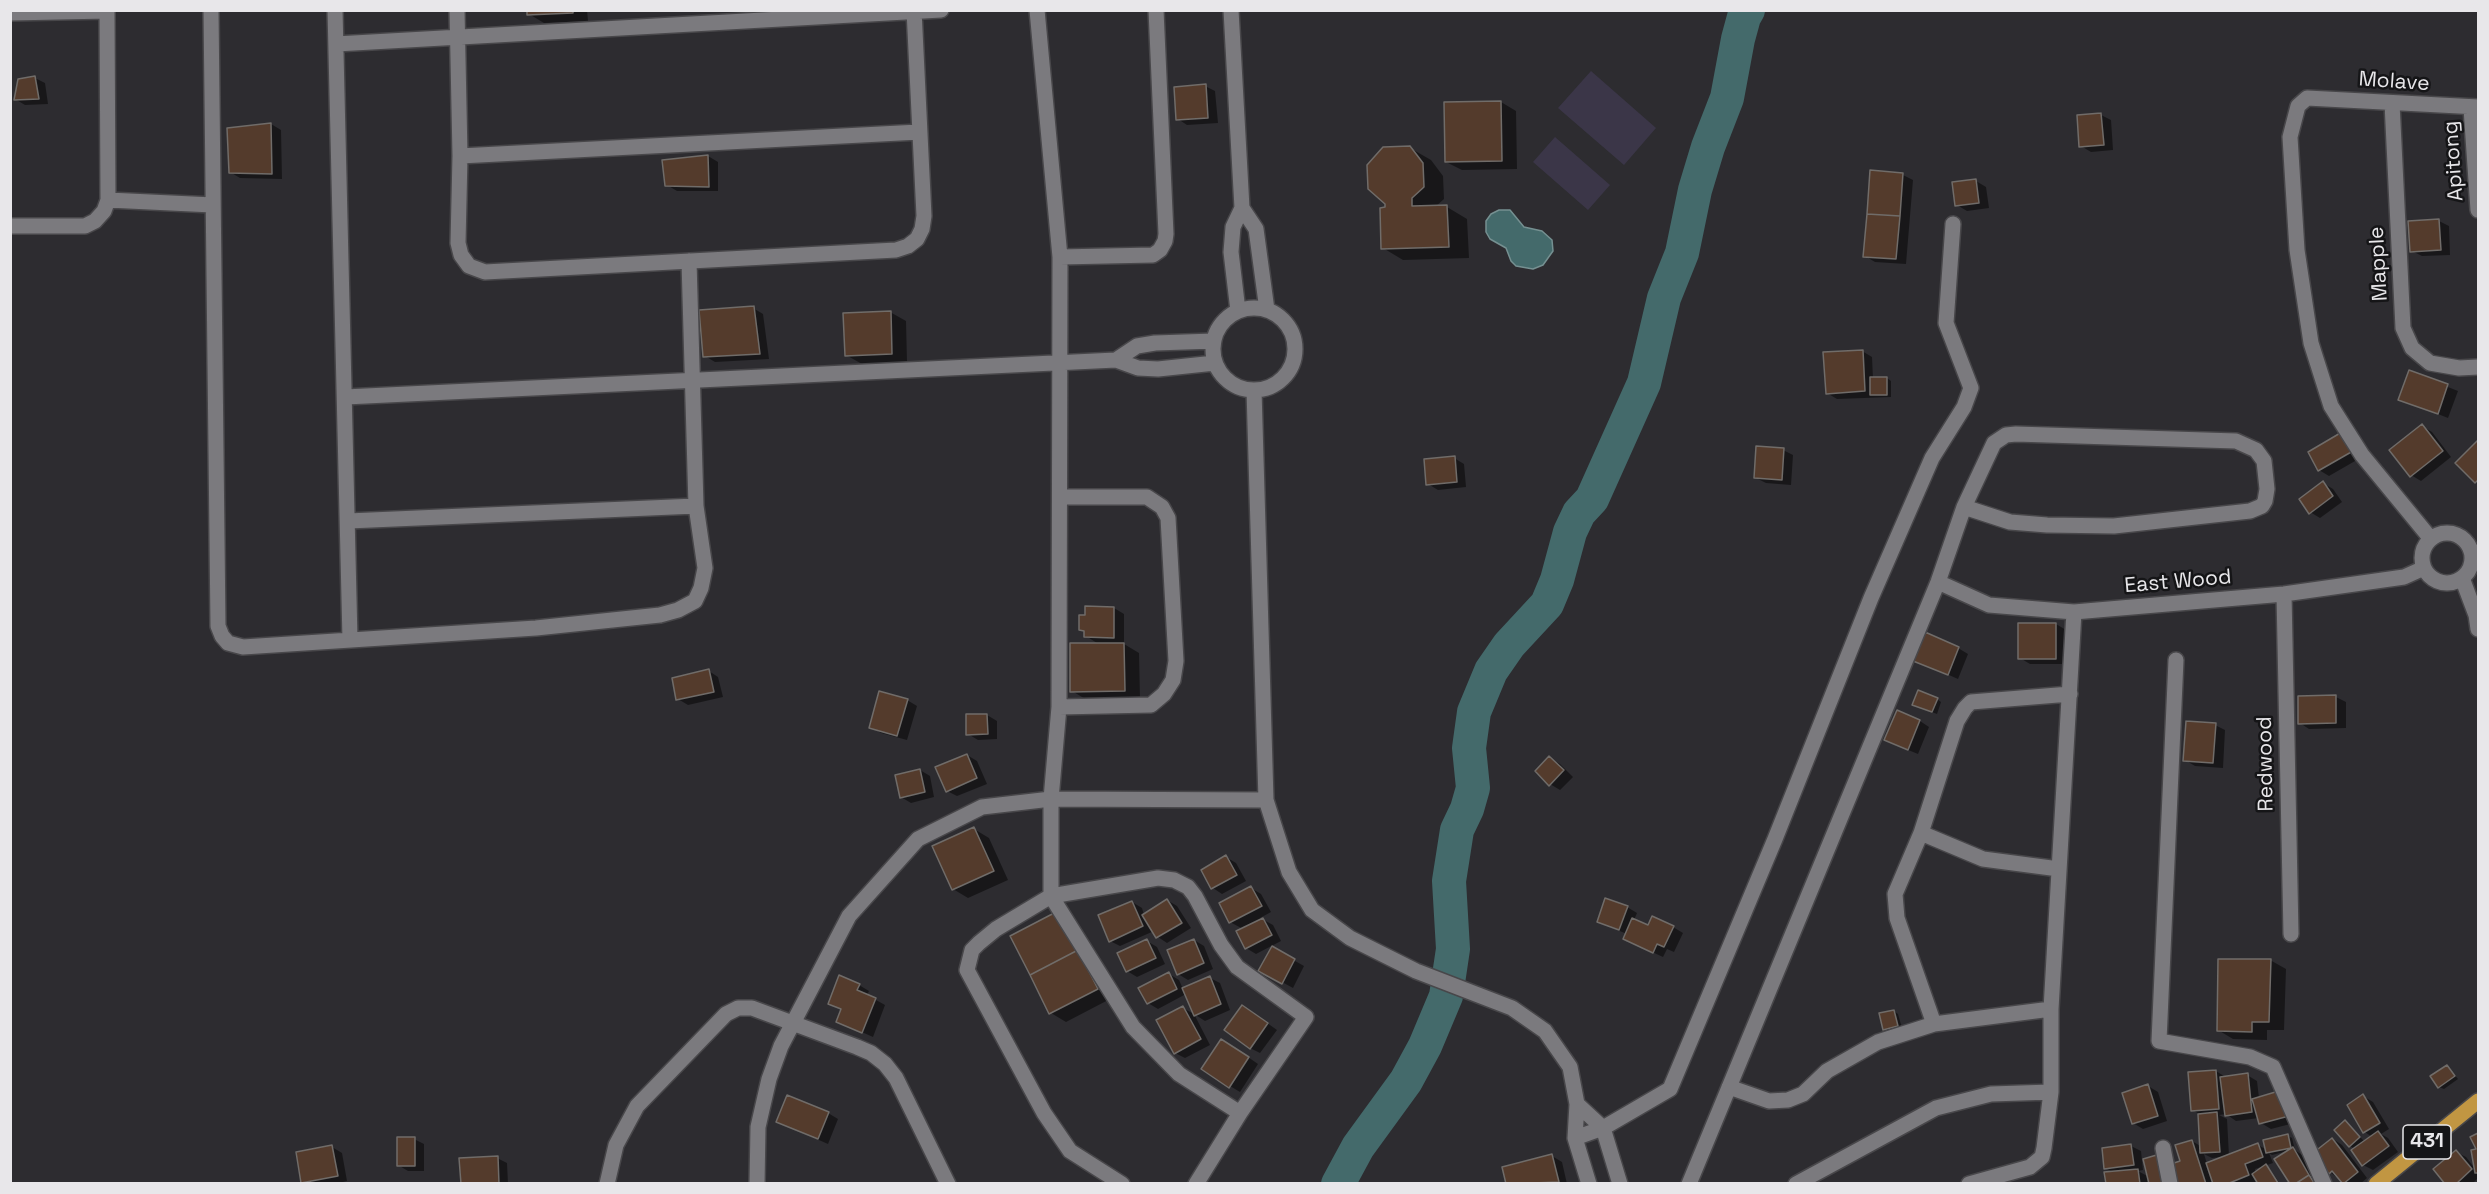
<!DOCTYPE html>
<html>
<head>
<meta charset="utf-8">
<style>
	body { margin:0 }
	#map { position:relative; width:2489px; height:1194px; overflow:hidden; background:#2d2c30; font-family:"Space Grotesk",sans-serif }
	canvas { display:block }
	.frame { position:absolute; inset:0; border:12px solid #e8e7ea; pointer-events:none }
</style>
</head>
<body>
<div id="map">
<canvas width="2489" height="1194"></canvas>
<div class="frame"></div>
</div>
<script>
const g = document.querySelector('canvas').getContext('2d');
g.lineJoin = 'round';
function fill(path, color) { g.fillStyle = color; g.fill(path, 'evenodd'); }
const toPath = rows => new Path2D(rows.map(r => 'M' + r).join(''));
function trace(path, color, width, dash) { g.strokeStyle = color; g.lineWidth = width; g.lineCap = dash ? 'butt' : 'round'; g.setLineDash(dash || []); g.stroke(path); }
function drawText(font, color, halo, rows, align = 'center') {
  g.font = font + ' "Space Grotesk",sans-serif'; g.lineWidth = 5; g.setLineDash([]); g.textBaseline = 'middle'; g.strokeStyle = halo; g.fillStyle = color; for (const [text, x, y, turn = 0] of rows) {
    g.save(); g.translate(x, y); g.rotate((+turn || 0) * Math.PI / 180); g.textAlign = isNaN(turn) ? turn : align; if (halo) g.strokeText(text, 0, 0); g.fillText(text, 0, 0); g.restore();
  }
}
fill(toPath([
	[1591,71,1656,128,1624,165,1558,108],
	[1555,137,1610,185,1588,210,1533,162]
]), '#3b3648');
const water = toPath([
	[1499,210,1510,210,1524,227,1542,231,1552,240,1553,251,1543,265,1533,269,1516,266,1511,261,1506,248,1490,239,1486,232,1486,221,1491,214,1499,210]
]);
fill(water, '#446a6b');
trace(water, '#759091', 1.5);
fill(toPath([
	[529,10,587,10,588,21,544,23,529,14],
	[35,78,45,83,48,104,25,105,15,99],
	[1205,86,1215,91,1218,123,1187,125,1178,119],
	[1501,102,1516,111,1517,169,1462,170,1446,162],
	[2101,115,2111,120,2113,150,2091,152,2081,146],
	[271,124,281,130,282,179,240,178,230,172,229,129],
	[1410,148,1431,160,1443,176,1444,199,1435,207,1447,207,1467,219,1469,258,1403,260,1383,248,1387,209],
	[708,156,718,162,718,191,677,191,667,185],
	[1903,175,1913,180,1906,264,1875,262,1865,256],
	[1976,181,1986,187,1989,208,1967,211,1957,205],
	[2439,221,2449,226,2450,255,2422,256,2412,251],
	[753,308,763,314,769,359,715,362,705,356],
	[890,312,906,321,907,362,862,364,846,355],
	[1862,351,1872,357,1873,379,1887,378,1891,381,1891,397,1837,399,1827,393],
	[2410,372,2458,391,2448,418,2400,399],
	[2422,426,2432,432,2451,457,2421,481,2411,475],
	[2342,434,2362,457,2329,476,2319,470],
	[2478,442,2478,484,2457,463],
	[1783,450,1793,455,1791,485,1766,483,1756,478],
	[1454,458,1464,464,1466,487,1438,490,1428,484],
	[2323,483,2333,489,2342,502,2320,518,2310,512],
	[1086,608,1114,608,1124,614,1124,644,1139,653,1140,699,1087,700,1072,691,1100,645,1086,636,1086,632,1081,630,1087,617],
	[2056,624,2066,630,2066,664,2030,664,2020,658],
	[1958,648,1968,654,1958,679,1915,660],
	[709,671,718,677,723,697,688,705,678,699],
	[2336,697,2346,702,2346,728,2309,729,2300,723],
	[1937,699,1941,702,1937,714,1919,707],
	[907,700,917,706,907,740,881,733,871,727],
	[987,715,997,721,997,739,978,740,968,734],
	[1920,721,1929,727,1918,754,1896,745],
	[2215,725,2225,730,2223,768,2195,766,2185,760],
	[967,755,977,761,987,784,957,796,947,791],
	[1550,758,1560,764,1573,777,1560,790,1550,784],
	[920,770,930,776,934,797,911,803,901,797],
	[974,829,989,838,1008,880,968,898,953,889],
	[1226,857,1236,863,1246,881,1222,894,1213,888,1203,870],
	[1251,888,1261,894,1271,912,1260,918,1273,925,1281,941,1256,954,1246,948,1238,932,1243,929,1230,922],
	[1167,900,1177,906,1191,928,1167,943,1158,937,1154,931,1120,946,1110,941,1132,902,1142,908,1144,915],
	[1627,907,1637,913,1634,920,1649,927,1673,927,1683,933,1674,952,1667,949,1663,957,1624,939,1627,934,1598,922],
	[1058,913,1112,998,1066,1022,1051,1013],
	[1194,940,1204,946,1213,969,1188,980,1178,974],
	[1147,941,1157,947,1165,964,1137,977,1127,971],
	[1272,948,1304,966,1293,988,1260,970],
	[2270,960,2286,969,2284,1030,2267,1030,2267,1040,2233,1039,2218,1030],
	[1169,974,1179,980,1183,989,1210,978,1220,983,1230,1010,1205,1021,1194,1014,1210,1045,1185,1058,1175,1053,1183,1008,1194,1014,1186,994,1158,1009,1148,1003],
	[859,985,869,991,867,995,885,1005,873,1037,837,1021,842,1010,830,1003],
	[1894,1011,1898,1014,1902,1028,1889,1032,1884,1029],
	[1253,1013,1277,1030,1260,1053,1250,1048],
	[1232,1046,1258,1064,1240,1092,1230,1086],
	[2447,1066,2458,1079,2444,1089,2439,1087],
	[2216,1071,2227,1078,2247,1075,2257,1081,2259,1098,2298,1122,2271,1129,2261,1123,2259,1118,2236,1121,2226,1114,2219,1115,2227,1119,2229,1156,2258,1145,2267,1150,2288,1136,2292,1138,2295,1150,2302,1155,2320,1184,2291,1184,2288,1151,2272,1155,2269,1153,2273,1163,2255,1169,2256,1173,2266,1166,2270,1169,2280,1184,2260,1184,2258,1181,2251,1184,2107,1184,2113,1172,2105,1168,2131,1146,2141,1151,2143,1170,2138,1171,2149,1177,2182,1162,2192,1141,2202,1147,2199,1114,2193,1110],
	[2204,1154,2212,1158,2222,1157,2207,1164],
	[2148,1086,2158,1092,2167,1121,2143,1129,2133,1123],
	[2363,1096,2373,1102,2389,1129,2381,1134,2388,1138,2398,1152,2373,1170,2363,1165,2355,1149,2350,1146,2345,1122,2365,1142,2372,1137,2365,1132,2349,1105],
	[828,1113,838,1119,828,1144,778,1122],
	[2478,1134,2478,1178,2474,1182,2476,1184,2447,1184,2456,1152,2466,1157,2476,1170,2472,1151,2478,1150,2472,1138],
	[414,1139,424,1144,424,1171,408,1171,398,1165],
	[2333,1139,2342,1145,2367,1178,2360,1184,2343,1183,2330,1172],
	[332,1147,342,1153,347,1181,335,1184,303,1182],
	[1552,1156,1562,1162,1567,1184,1507,1184],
	[497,1158,507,1163,508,1184,462,1184]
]), '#0007');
trace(toPath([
	[1338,1184,1358,1147,1406,1081,1425,1046,1446,996,1453,949,1449,881,1457,830,1467,809,1473,788,1469,748,1474,712,1491,671,1509,645,1547,604,1557,580,1570,532,1579,513,1592,499,1644,383,1664,298,1682,253,1695,190,1708,147,1727,98,1738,39,1744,17,1748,10]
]), '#446a6b', 34);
const building = toPath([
	[527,10,573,10,573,13,527,15,527,10],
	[35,76,39,99,14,100,18,79,35,76],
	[1206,84,1208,118,1176,120,1174,87,1206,84],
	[1501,101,1502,161,1445,162,1444,102,1501,101],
	[2101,113,2104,145,2079,147,2077,115,2101,113],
	[271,123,272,174,229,173,227,128,271,123],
	[1410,146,1423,163,1424,187,1412,198,1412,206,1447,205,1449,247,1381,249,1380,208,1385,207,1385,204,1368,189,1367,165,1383,147,1410,146],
	[708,155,709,187,665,186,662,160,708,155],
	[1870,170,1903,173,1900,216,1867,214,1870,170],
	[1976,179,1979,203,1955,206,1952,182,1976,179],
	[1867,214,1900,216,1896,259,1863,257,1867,214],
	[2439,219,2441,250,2410,252,2408,221,2439,219],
	[754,306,760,354,703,357,699,310,754,306],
	[891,311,892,354,845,356,843,313,891,311],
	[1863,350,1865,391,1826,394,1823,352,1863,350],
	[2409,370,2448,384,2438,414,2398,400,2409,370],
	[1870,377,1887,377,1887,395,1870,395,1870,377],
	[2422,424,2443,451,2410,477,2389,450,2422,424],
	[2342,432,2353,451,2318,471,2308,452,2342,432],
	[2478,440,2478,480,2475,483,2455,463,2478,440],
	[1756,446,1784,448,1782,480,1754,478,1756,446],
	[1455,456,1457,482,1426,485,1424,459,1455,456],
	[2323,481,2333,496,2309,514,2299,499,2323,481],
	[1085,606,1114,607,1114,638,1084,637,1084,631,1079,630,1079,615,1085,615,1085,606],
	[2018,623,2056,623,2056,659,2018,659,2018,623],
	[1925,632,1959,647,1948,675,1913,661,1925,632],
	[1070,643,1124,643,1125,691,1070,692,1070,643],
	[709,669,714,692,676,700,672,678,709,669],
	[1918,690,1938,698,1932,712,1912,705,1918,690],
	[879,691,908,699,897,736,869,728,879,691],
	[2336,695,2336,723,2298,724,2298,696,2336,695],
	[1897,710,1920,720,1908,750,1884,740,1897,710],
	[966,714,987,714,988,734,966,735,966,714],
	[2186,721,2216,723,2213,763,2183,761,2186,721],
	[967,754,977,778,946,792,935,767,967,754],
	[1549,756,1564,770,1549,786,1535,771,1549,756],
	[920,769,925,792,900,798,895,775,920,769],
	[974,827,994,871,952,890,932,846,974,827],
	[1226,855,1237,875,1211,889,1201,870,1226,855],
	[1251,886,1262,906,1229,923,1219,903,1251,886],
	[1605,898,1628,906,1619,930,1597,922,1605,898],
	[1167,899,1182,923,1156,938,1142,915,1167,899],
	[1132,901,1143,926,1109,942,1098,915,1132,901],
	[1058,911,1078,950,1030,975,1010,936,1058,911],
	[1652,916,1674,926,1664,947,1657,944,1653,953,1623,939,1632,918,1648,925,1652,916],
	[1263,918,1272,935,1245,949,1236,931,1263,918],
	[1147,939,1156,958,1126,972,1117,953,1147,939],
	[1194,939,1204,963,1177,975,1167,950,1194,939],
	[1272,946,1295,959,1282,984,1258,971,1272,946],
	[1078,950,1098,989,1049,1014,1030,975,1078,950],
	[2218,959,2271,959,2269,1022,2252,1022,2252,1032,2217,1031,2218,959],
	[1169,972,1177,989,1147,1004,1138,988,1169,972],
	[839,975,860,984,857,990,876,998,862,1033,836,1022,841,1009,828,1004,839,975],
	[1210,976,1221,1004,1194,1016,1182,988,1210,976],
	[1242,1005,1268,1023,1250,1049,1224,1030,1242,1005],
	[1183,1006,1201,1039,1174,1054,1156,1020,1183,1006],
	[1894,1010,1898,1026,1883,1030,1879,1013,1894,1010],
	[1221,1039,1249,1057,1229,1088,1201,1069,1221,1039],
	[2447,1065,2455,1076,2438,1088,2430,1076,2447,1065],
	[2216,1070,2219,1109,2191,1111,2188,1072,2216,1070],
	[2248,1073,2252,1112,2225,1116,2220,1077,2248,1073],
	[2148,1084,2158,1116,2132,1124,2122,1093,2148,1084],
	[2282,1090,2289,1116,2259,1124,2252,1099,2282,1090],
	[2363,1094,2380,1123,2363,1133,2347,1105,2363,1094],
	[787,1095,829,1112,818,1139,776,1122,787,1095],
	[2217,1112,2220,1152,2200,1153,2198,1114,2217,1112],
	[2345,1120,2360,1137,2349,1147,2334,1130,2345,1120],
	[2378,1131,2389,1146,2362,1166,2351,1150,2378,1131],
	[2478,1133,2478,1173,2475,1173,2471,1150,2476,1149,2470,1137,2478,1133],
	[2288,1134,2291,1148,2266,1153,2263,1140,2288,1134],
	[397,1137,415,1137,415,1166,397,1166,397,1137],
	[2332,1138,2358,1172,2343,1184,2332,1171,2329,1174,2313,1153,2332,1138],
	[2192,1140,2206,1184,2176,1184,2171,1164,2180,1161,2175,1145,2192,1140],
	[2258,1143,2263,1157,2245,1164,2249,1175,2227,1184,2213,1184,2206,1163,2258,1143],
	[2131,1144,2134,1165,2104,1169,2102,1148,2131,1144],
	[332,1145,338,1176,301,1183,296,1152,332,1145],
	[2293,1147,2309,1175,2295,1184,2290,1184,2274,1159,2293,1147],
	[2456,1150,2472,1169,2456,1184,2445,1184,2433,1169,2456,1150],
	[1552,1154,1559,1182,1506,1184,1502,1167,1552,1154],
	[2160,1154,2168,1184,2149,1184,2143,1159,2160,1154],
	[498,1156,499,1184,461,1184,459,1158,498,1156],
	[2266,1164,2278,1183,2277,1184,2258,1184,2252,1174,2266,1164],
	[2138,1169,2140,1184,2106,1184,2104,1172,2138,1169],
	[2309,1175,2315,1184,2295,1184,2309,1175]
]);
fill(building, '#543b2c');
trace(building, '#706c69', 1.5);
const minor = toPath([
	[211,10,218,626,222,636,228,643,243,647,536,628,660,615,678,610,695,601,701,588,705,568,696,506,689,261],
	[335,10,350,640],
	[457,10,460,156,458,243,461,255,469,266,485,272,896,250,908,246,917,239,922,229,924,216,914,10],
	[1037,10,1060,257,1059,707,1051,799,1051,896,1133,1027,1179,1074,1240,1113],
	[1231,10,1242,208,1233,227,1231,252,1238,311],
	[10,13,107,11],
	[336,44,941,10],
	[2392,103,2403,328,2412,348,2430,363,2459,368,2478,367],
	[2471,108,2478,210],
	[460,156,919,132],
	[108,200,213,205],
	[1242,208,1256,229,1267,310],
	[10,226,85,226,95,221,104,211,108,200,107,10],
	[1060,257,1153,255,1160,250,1165,241,1166,234,1156,10],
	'1213 349a41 41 0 1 1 82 0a41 41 0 1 1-82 0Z',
	[1116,360,1137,346,1155,343,1214,341],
	[1254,390,1266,800,1289,872,1312,910,1350,938,1416,971,1512,1008,1545,1031,1570,1067,1577,1104,1575,1138,1589,1184],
	[345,397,1116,360,1138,368,1158,369,1215,363],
	[348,521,696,506],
	'2422 558a25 25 0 1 1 50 0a25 25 0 1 1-50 0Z',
	[2431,539,2362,455,2331,406,2311,343,2297,250,2290,137,2298,106,2307,98,2478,107],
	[2462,578,2476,615,2478,629],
	[1938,582,1989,605,2074,612,2284,594,2404,577,2424,568],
	[2284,594,2291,934],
	[2176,660,2159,1041,2250,1057,2273,1067,2324,1184],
	[1059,707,1151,705,1164,694,1173,680,1176,661,1168,518,1162,507,1147,497,1061,497],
	[1921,833,1983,859,2059,869],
	[1934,1024,1897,918,1895,894,1921,833,1957,721,1965,708,1971,702,2070,694],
	[1729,1087,1769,1101,1788,1100,1803,1094,1827,1071,1878,1042,1934,1024,2051,1009],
	[1577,1104,1603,1128,1620,1184],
	[1575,1138,1603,1128,1670,1089,1775,839,1871,598,1932,458,1964,407,1971,388,1946,323,1953,224],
	[2163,1148,2170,1184],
	[607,1184,616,1145,637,1106,726,1014,738,1008,752,1008,857,1047,871,1053,885,1064,896,1078,948,1184],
	[757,1184,758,1127,769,1079,781,1046,849,916,918,839,982,807,1051,799,1266,800],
	[1122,1184,1070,1151,1044,1113,967,970,972,950,979,943,996,929,1051,896,1158,878,1174,880,1188,887,1195,896,1221,945,1237,967,1306,1017,1240,1113,1196,1184],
	[1689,1184,1938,582,1964,507,1994,443,2006,435,2016,434,2236,441,2256,450,2264,461,2267,489,2265,501,2262,506,2250,511,2114,526,2047,525,2010,522,1964,507],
	[1796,1184,1936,1108,1991,1094,2051,1092],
	[1969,1184,2030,1167,2042,1157,2044,1148,2051,1092,2051,1009,2074,612]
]);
const primary = toPath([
	[2376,1184,2478,1101]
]);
trace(minor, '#48474a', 18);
trace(primary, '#48474a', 18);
trace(minor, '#7b7a7e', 15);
trace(primary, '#c19642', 15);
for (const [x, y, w] of [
	[2427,1142,48]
]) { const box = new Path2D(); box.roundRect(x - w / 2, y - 17, w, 34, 4.5); g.fillStyle = '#151517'; g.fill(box); trace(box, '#e8e7ea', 1.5); }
drawText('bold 20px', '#e8e7ea', null, [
	["431",2427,1142]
]);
drawText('21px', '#e8e7ea', '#151517', [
	["Molave",2394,82,4],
	["Apitong",2454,161,-94],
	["Mapple",2379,264,-93],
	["East Wood",2178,582,-5],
	["Redwood",2266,764,-91]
]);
</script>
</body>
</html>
